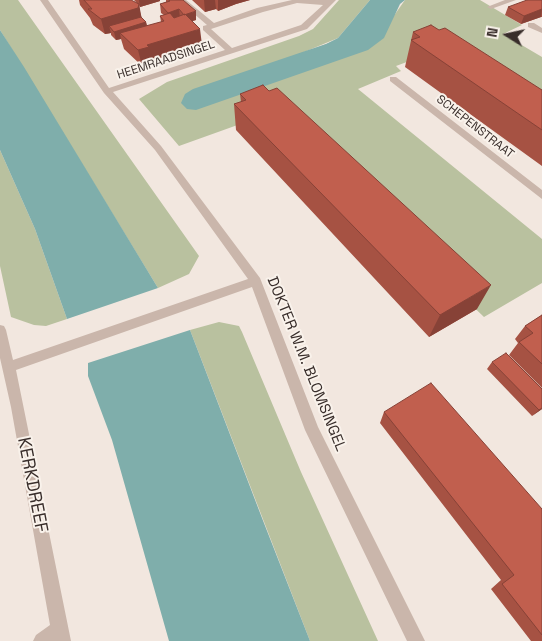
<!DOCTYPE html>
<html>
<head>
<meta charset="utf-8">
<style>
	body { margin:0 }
	#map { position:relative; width:542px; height:641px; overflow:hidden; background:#f2e7df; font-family:"Space Grotesk",sans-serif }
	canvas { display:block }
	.north { position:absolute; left:482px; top:10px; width:50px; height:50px; -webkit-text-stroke:4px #f9f2eb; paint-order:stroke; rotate:280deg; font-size:14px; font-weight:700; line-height:20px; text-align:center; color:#382d2a }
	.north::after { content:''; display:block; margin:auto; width:18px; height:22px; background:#382d2a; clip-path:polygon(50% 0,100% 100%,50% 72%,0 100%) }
</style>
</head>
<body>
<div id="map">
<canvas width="542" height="641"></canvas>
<div class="north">N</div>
</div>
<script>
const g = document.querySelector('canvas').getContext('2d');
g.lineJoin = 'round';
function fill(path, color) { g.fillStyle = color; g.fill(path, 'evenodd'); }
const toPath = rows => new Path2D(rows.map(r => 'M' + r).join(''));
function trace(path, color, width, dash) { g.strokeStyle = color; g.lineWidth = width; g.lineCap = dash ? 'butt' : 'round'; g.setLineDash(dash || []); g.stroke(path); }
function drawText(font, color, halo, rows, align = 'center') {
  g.font = font + ' "Space Grotesk",sans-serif'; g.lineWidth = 4; g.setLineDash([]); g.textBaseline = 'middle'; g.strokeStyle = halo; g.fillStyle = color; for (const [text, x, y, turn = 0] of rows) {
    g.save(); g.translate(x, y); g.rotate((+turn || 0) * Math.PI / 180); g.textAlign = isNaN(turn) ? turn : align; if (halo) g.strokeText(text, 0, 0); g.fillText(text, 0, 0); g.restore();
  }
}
fill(toPath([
	[0,0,18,0,199,256,189,274,158,288,0,30],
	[339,0,370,0,338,38,181,103,393,17,405,0,480,0,522,25,503,34,542,57,542,120,439,50,396,66,401,71,358,89,542,239,542,283,484,317,271,113,179,146,139,99,167,82,299,36,313,29],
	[0,150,35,229,67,319,46,326,34,325,11,317,0,266],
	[219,322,239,326,242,332,301,472,378,641,310,641,190,330]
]), '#b9c19f');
fill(toPath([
	[370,0,405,0,400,4,384,38,368,50,196,110,187,109,181,103,185,94,193,89,326,44,338,38],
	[0,30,24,67,158,288,67,319,35,229,0,150],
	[190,330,262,518,310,641,169,641,112,440,88,376,88,363]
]), '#7faeab');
fill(toPath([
	[40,0,48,0,109,88,225,50,203,30,203,26,207,25,178,0,186,0,214,23,257,8,292,0,336,0,307,29,113,92,161,146,260,278,318,427,425,641,407,641,305,430,252,287,16,370,71,641,33,641,36,635,50,625,11,407,0,358,0,325,4,326,6,330,13,360,248,279,155,150,104,93,40,0],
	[297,3,323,5,301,25,232,48,211,29,263,12,297,3],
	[505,0,516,0,491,9,487,7,505,0],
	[528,23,534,23,542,28,542,33,528,27,528,23],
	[390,77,396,77,542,190,542,199,390,81,390,77]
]), '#cab6ab');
fill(toPath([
	[79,0,122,0,137,3,134,0,160,0,160,1,140,7,139,5,141,18,146,22,147,26,161,22,160,16,164,15,161,13,160,4,166,2,166,0,183,0,196,20,192,21,202,45,151,61,152,63,142,66,124,49,121,39,116,40,111,35,111,33,105,34,93,25,90,18,80,5],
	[192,0,250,0,236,4,218,11,216,9,205,12],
	[542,0,542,17,541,17,521,24,505,15,508,7],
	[413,32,542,90,542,166,405,67],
	[240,94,477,309,429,337,236,130,234,104,241,102],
	[542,315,542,388,509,355,518,343,515,339,525,326],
	[492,362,542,409,532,416,487,369],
	[384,412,542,509,542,641,531,641,491,589,501,580,380,423]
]), '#a65243');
fill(toPath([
	[139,0,160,0,160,1,140,7],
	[204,0,215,0,216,9,205,12],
	[218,0,250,0,236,4,218,11],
	[139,4,142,20,146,22,148,31,120,33,121,39,116,40,114,32,109,26,111,33,105,34,101,19],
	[179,9,180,18,170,21,168,13],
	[542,9,541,17,521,24,524,16],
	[196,11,196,20,186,23,184,15],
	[200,29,202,45,151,61,152,63,142,66,138,50,147,45],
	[491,285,477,309,429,337,440,315],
	[542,408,542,409,532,416,539,410]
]), '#874237');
const building = toPath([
	[84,0,131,0,139,4,138,8,101,19,88,9,92,9,84,0],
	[169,0,183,0,196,11,184,15,179,9,168,13,160,4,170,1,169,0],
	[527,0,542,0,542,9,524,16,508,7,527,0],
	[170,13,174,18,185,14,200,29,147,45,149,47,138,50,120,33,164,21,160,16,170,13],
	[141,17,146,22,114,32,109,26,141,17],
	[431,25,439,30,445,28,542,90,542,130,411,40,420,37,413,32,431,25],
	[263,85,269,91,277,88,491,285,440,315,234,104,246,100,240,94,263,85],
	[542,315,542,364,519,342,533,333,525,326,542,315],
	[506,353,542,389,542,408,539,410,492,362,506,353],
	[431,383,542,509,542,635,502,584,514,575,384,412,431,383]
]);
fill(building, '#c15f4e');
trace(building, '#874237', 1);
drawText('12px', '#382d2a', '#f9f2eb', [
	["HEEMRAADSINGEL",166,60,-18],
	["SCHEPENSTRAAT",475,127,38]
]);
drawText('15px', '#382d2a', '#f9f2eb', [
	["DOKTER W.M. BLOMSINGEL",306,364,68]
]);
drawText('18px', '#382d2a', '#f9f2eb', [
	["KERKDREEF",32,485,79]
]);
</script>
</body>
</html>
